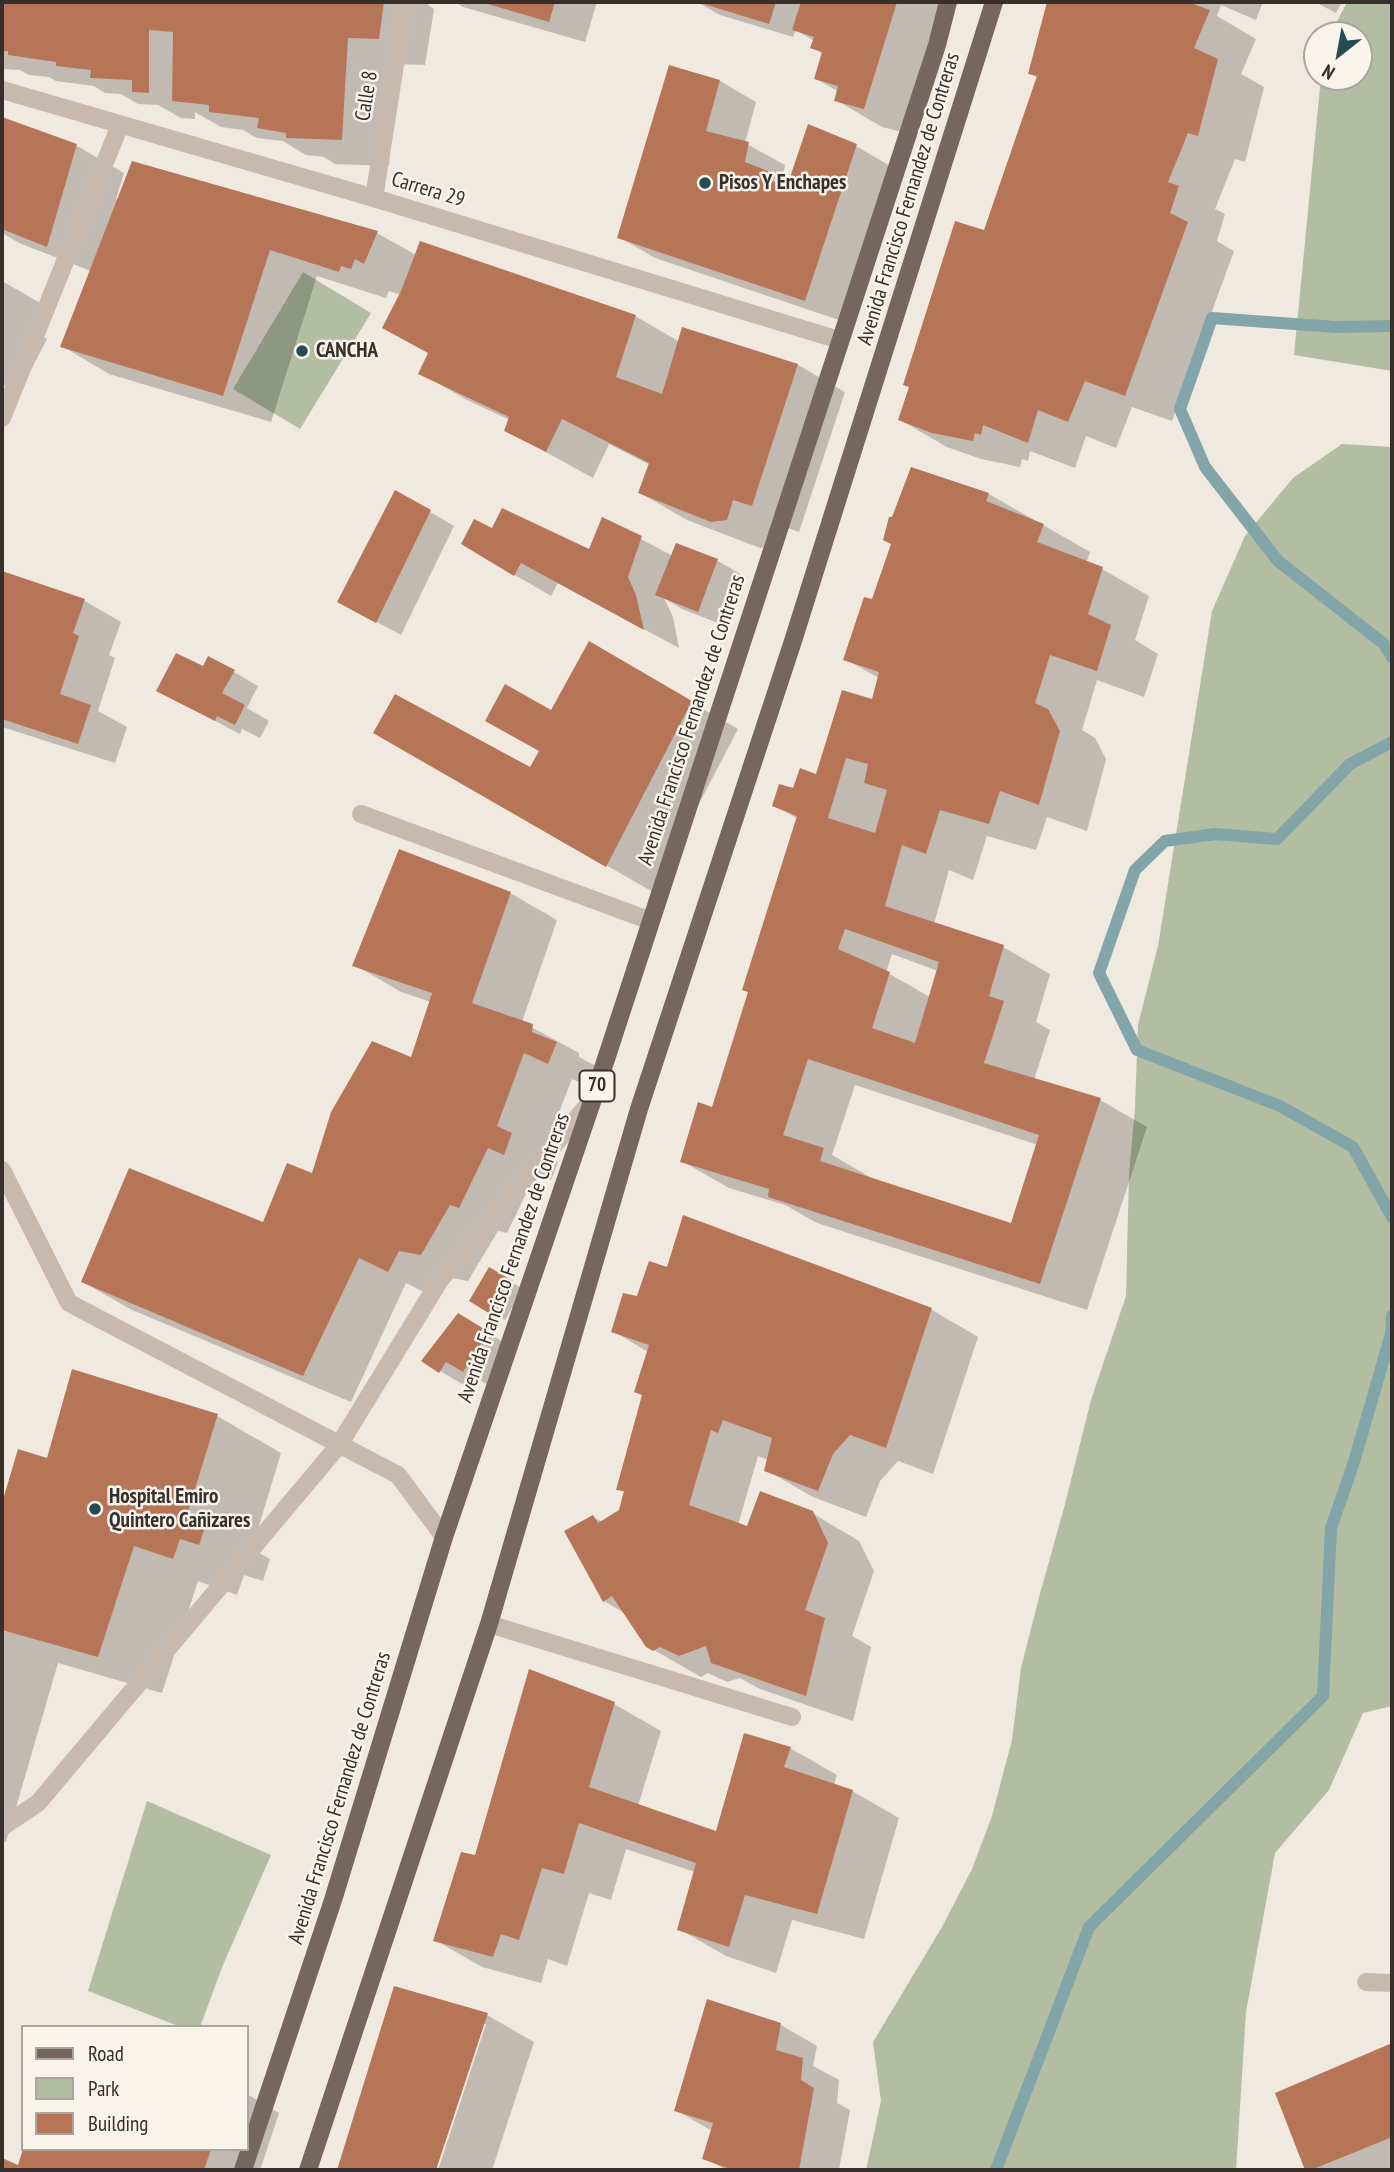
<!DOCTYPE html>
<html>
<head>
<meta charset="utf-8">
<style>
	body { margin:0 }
	#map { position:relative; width:1394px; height:2172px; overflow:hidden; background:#f0e9e0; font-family:"PT Sans Narrow",sans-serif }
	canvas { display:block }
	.frame { position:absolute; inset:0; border:4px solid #362f2b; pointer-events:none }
	.legend { position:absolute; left:21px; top:2025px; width:228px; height:126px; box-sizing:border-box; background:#f8f3eb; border:2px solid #aaa59e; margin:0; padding:9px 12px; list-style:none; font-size:21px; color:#362f2b }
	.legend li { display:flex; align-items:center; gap:14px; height:35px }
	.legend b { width:35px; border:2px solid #aaa59e }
	.north { position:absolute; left:1303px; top:21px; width:70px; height:70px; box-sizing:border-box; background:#f8f3eb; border:2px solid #aaa59e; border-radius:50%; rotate:211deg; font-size:19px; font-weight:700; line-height:28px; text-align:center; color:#362f2b }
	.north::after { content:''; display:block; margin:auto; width:24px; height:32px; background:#254c52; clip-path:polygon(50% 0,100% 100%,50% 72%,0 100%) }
</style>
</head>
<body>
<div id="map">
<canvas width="1394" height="2172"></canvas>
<div class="frame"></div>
<ul class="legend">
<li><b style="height:9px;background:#76675e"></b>Road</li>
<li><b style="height:19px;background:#b2bda1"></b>Park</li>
<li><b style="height:19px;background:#b77557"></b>Building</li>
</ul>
<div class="north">N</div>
</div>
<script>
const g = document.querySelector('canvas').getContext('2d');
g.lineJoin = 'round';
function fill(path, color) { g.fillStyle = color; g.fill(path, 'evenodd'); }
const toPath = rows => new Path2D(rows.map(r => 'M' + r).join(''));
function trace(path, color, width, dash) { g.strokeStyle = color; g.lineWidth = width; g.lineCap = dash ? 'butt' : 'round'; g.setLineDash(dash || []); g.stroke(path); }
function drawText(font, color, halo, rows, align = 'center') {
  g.font = font + ' "PT Sans Narrow",sans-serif'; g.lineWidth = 5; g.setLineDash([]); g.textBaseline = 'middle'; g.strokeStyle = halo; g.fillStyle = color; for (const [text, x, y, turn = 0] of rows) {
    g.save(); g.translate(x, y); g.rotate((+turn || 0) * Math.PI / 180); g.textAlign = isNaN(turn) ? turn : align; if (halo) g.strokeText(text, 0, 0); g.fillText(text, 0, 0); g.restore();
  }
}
fill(toPath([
	[1347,2,1392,2,1392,371,1294,355,1321,77,1359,77,1359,35,1330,35],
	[303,272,371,313,300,429,233,389],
	[1342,444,1392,447,1392,1706,1363,1713,1329,1790,1275,1853,1246,2012,1236,2170,866,2170,881,2101,873,2042,942,1927,972,1869,992,1816,1012,1740,1021,1668,1041,1590,1064,1508,1091,1400,1126,1296,1129,1174,1135,1108,1138,1025,1158,946,1212,611,1245,536,1293,478],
	[147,1801,271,1855,223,1965,200,2027,181,2027,88,1991]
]), '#b2bda1');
fill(toPath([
	[2,2,428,2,428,5,434,9,425,65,395,64,389,166,335,164,324,157,306,155,283,141,257,138,243,130,221,127,195,112,195,119,181,118,158,105,138,104,121,94,105,93,94,86,56,81,49,77,29,75,20,70,2,69],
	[455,2,597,2,585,42,463,7],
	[697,2,803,3,951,2,911,134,882,127,836,100,838,91,816,79,823,54,812,47,814,41,796,30,793,37,720,15],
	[1049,2,1263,2,1256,20,1221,5,1217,16,1256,39,1241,74,1264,87,1245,162,1235,159,1215,209,1225,214,1217,241,1234,251,1172,421,1132,407,1116,448,1086,436,1075,468,1030,451,1028,461,1022,459,1020,467,981,459,947,447,900,420,985,232,1038,78,1030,73],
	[1315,2,1342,2,1336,13],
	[720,81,756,102,745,143,785,165,782,181,789,185,856,146,892,167,842,321,655,258,619,237],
	[2,119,77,146,124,173,116,199,119,200,133,163,377,233,416,255,635,316,680,342,683,330,798,365,845,392,799,532,780,525,774,546,760,548,687,520,640,493,650,465,609,444,593,478,506,430,510,420,467,400,420,373,429,355,401,295,389,291,386,298,317,276,271,422,109,374,62,346,91,271,19,243,2,233],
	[2,281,49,308,36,332,47,339,19,393,2,384],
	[912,469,989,494,1090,552,1086,563,1102,569,1149,596,1135,640,1158,654,1144,697,1097,680,1082,730,1095,738,1106,759,1087,831,1047,817,1036,850,987,836,973,880,949,870,934,924,1003,947,1050,974,1036,1022,1050,1030,1034,1080,1100,1100,1147,1127,1087,1310,817,1223,785,1205,729,1188,682,1161,714,1109,750,993,798,819,774,805,817,776,873,701,879,678,845,659,873,602,893,544,894,519],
	[892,954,938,971,930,997,886,972],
	[855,1085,1038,1145,1012,1226,869,1179,870,1177,832,1155],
	[396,492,454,526,401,635,364,615],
	[603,519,673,556,677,545,718,561,742,575,723,625,682,609,664,598,673,617,679,648,558,583,551,596,515,575,493,530,590,551],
	[2,573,85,601,121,622,109,655,115,658,98,711,127,727,115,763,2,727],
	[590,644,738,729,653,892,375,733,531,769],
	[204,669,234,672,258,686,247,708,269,721,260,738,242,729,240,734,183,704],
	[510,893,557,920,522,1022,579,1053,579,1057,603,1070,595,1089,572,1079,543,1153,558,1162,551,1180,536,1173,507,1233,498,1231,468,1281,446,1277,436,1298,406,1283,351,1402,130,1309,83,1282,264,1225,313,1176,412,1059,431,1002,401,992,355,965],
	[684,1217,932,1310,978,1337,933,1474,898,1461,880,1481,866,1517,813,1497,766,1470,768,1460,758,1456,738,1525,748,1529,812,1513,859,1541,874,1571,852,1636,871,1647,853,1721,760,1689,740,1678,727,1682,708,1673,701,1677,647,1646,626,1614,604,1601,593,1517,603,1522,621,1511,625,1493,618,1489,644,1396,648,1352,613,1331,639,1298,668,1269],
	[490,1269,523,1289,505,1320,471,1300],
	[458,1315,512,1347,488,1385,471,1375,464,1385,440,1371],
	[217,1416,281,1453,252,1549,270,1559,263,1581,244,1575,237,1595,198,1581,162,1693,58,1663,6,1842,2,1840,2,1510,19,1451,48,1460],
	[614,1704,661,1731,638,1806,717,1834,790,1748,837,1775,834,1785,852,1791,899,1818,864,1939,792,1920,776,1973,726,1956,679,1929,695,1872,626,1849,611,1900,589,1893,567,1966,548,1959,541,1983,482,1967,435,1940,476,1857],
	[395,1988,487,2015,534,2042,492,2170,438,2170,486,2024,482,2024,434,2170,339,2170],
	[708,2001,781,2025,817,2046,813,2066,839,2080,837,2103,850,2110,839,2170,726,2170,705,2158,712,2131,676,2110],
	[1392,2045,1392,2170,1307,2170,1277,2094],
	[247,2094,279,2113,260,2170,2,2170,2,2160,19,2167,25,2149,247,2149]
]), '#0003');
trace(toPath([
	[1392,326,1336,327,1212,318,1180,409,1205,467,1278,561,1384,644,1392,657],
	[1392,742,1350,764,1277,839,1215,834,1165,841,1135,870,1099,973,1137,1050,1280,1106,1353,1147,1392,1217],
	[996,2170,1089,1927,1323,1696,1331,1528,1354,1462,1391,1334,1392,1316]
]), '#82a5a9', 12);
fill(toPath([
	[2,2,384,2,379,39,348,38,342,140,286,138,286,133,257,128,259,118,209,112,209,105,172,101,173,32,149,30,149,93,132,92,132,80,90,78,91,70,56,66,56,62,8,55,8,51,2,51],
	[481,2,555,2,549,22],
	[697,2,776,2,769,24],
	[801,2,897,2,864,109,834,101,838,86,814,79,822,52,810,48,814,37,792,30],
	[1047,2,1188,2,1210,10,1194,48,1218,59,1198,136,1188,133,1168,182,1179,186,1170,213,1188,222,1125,396,1085,381,1068,422,1038,410,1028,443,983,425,981,435,975,433,973,441,932,433,898,420,909,387,903,385,955,221,984,230,1037,76,1028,74],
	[669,65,720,80,706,131,749,142,745,162,768,171,766,179,787,186,808,124,857,144,805,301,617,238],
	[2,117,77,144,47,247,2,229],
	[132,161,378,231,364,264,355,259,351,269,341,266,339,272,270,250,223,396,60,347],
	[420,241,636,315,616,377,662,394,682,327,798,364,752,506,733,500,727,520,711,522,638,493,649,463,562,419,546,452,504,431,509,417,418,374,428,353,382,328,401,291],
	[911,467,989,493,986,501,1044,524,1037,542,1103,567,1088,614,1111,625,1097,671,1050,655,1035,703,1048,709,1060,731,1039,805,1000,791,989,824,940,810,926,854,902,845,885,906,1004,945,989,996,1004,1001,984,1063,1101,1098,1040,1284,768,1197,769,1189,680,1162,698,1102,712,1107,748,992,742,990,797,816,772,806,779,784,793,788,800,768,816,774,842,690,872,699,879,672,843,660,864,597,872,599,891,544,883,540,889,517,892,517],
	[846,758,868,764,864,783,887,790,875,833,828,818],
	[845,929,939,962,915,1043,872,1028,890,972,838,949],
	[808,1059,1039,1135,1011,1223,820,1161,824,1148,783,1135],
	[395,490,431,510,376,623,337,602],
	[502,508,589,549,602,517,642,536,628,577,636,595,644,630,521,563,514,576,461,544,474,519,492,528],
	[676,543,718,559,698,612,655,595],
	[2,571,85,599,73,633,79,636,60,694,91,705,78,744,2,719],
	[589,641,692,701,606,867,373,733,395,694,530,767,539,751,485,721,505,684,551,710],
	[176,653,203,666,208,656,235,670,222,693,245,705,235,725,217,716,215,721,156,691],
	[399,849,511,892,472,1003,533,1024,532,1032,557,1042,548,1064,524,1053,497,1126,512,1133,504,1155,488,1148,459,1208,450,1205,421,1255,399,1251,388,1272,359,1258,303,1376,81,1282,129,1168,263,1222,287,1163,312,1173,331,1112,372,1041,411,1057,432,993,352,966],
	[683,1215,932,1308,886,1448,850,1435,833,1454,818,1491,764,1471,772,1438,723,1420,718,1433,711,1430,689,1505,747,1526,760,1491,813,1511,828,1543,805,1610,825,1618,806,1696,711,1663,706,1646,679,1656,660,1647,653,1651,646,1647,612,1596,603,1602,564,1531,593,1515,598,1523,619,1510,624,1491,616,1490,642,1395,634,1392,649,1345,611,1332,623,1293,637,1296,649,1261,667,1267],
	[489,1267,513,1281,492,1315,469,1301],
	[458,1313,489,1332,463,1372,446,1362,439,1373,421,1361],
	[72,1369,218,1414,187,1515,207,1521,199,1545,180,1539,173,1559,134,1546,98,1657,2,1630,2,1503,18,1449,47,1458],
	[529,1669,615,1702,589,1787,716,1831,744,1733,791,1747,784,1767,853,1790,817,1914,745,1895,729,1947,677,1930,696,1863,579,1823,564,1874,542,1868,519,1940,501,1934,493,1957,433,1941,461,1852,475,1855],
	[394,1986,488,2013,436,2170,337,2170],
	[707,1999,781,2023,776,2050,803,2058,801,2080,814,2088,799,2170,733,2170,702,2159,713,2123,674,2111],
	[1392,2043,1392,2137,1311,2170,1305,2170,1275,2093],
	[23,2149,211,2149,204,2170,2,2170,2,2158,18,2165]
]), '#b77557');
trace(toPath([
	[361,814,651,921]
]), '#c7baad', 18);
trace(toPath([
	[2,90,374,198,839,340],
	[374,198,405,2],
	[2,418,120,125],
	[2,1170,69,1303,398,1475,444,1537],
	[489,1624,792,1717],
	[2,1827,38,1803,339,1445,440,1280,593,1099],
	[1366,1982,1392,1983]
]), '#c7baad', 18);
trace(toPath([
	[243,2170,333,1900,444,1537,593,1099,937,45,948,2],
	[308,2170,489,1624,639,1109,793,641,994,2]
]), '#76675e', 18);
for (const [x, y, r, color] of [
	[705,183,7,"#254c52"],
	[302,351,7,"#254c52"],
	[95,1509,7,"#254c52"]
]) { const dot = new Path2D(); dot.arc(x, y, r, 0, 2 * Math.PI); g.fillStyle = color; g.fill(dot); trace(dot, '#f8f3eb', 2.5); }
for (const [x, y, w] of [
	[597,1086,35]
]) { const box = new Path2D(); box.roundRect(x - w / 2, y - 15.5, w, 31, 5); g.fillStyle = '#f8f3eb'; g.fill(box); trace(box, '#362f2b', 2); }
drawText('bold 19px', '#362f2b', null, [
	["70",597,1086]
]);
drawText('21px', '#362f2b', '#f8f3eb', [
	["Calle 8",367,96,-81],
	["Carrera 29",428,190,17],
	["Avenida Francisco Fernandez de Contreras",909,199,-73],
	["Avenida Francisco Fernandez de Contreras",692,720,-72],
	["Avenida Francisco Fernandez de Contreras",514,1258,-71],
	["Avenida Francisco Fernandez de Contreras",340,1798,-73]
]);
drawText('bold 21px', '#362f2b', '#f8f3eb', [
	["Pisos Y Enchapes",719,183],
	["CANCHA",316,351],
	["Hospital Emiro",109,1497],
	["Quintero Cañizares",109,1521]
], 'left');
</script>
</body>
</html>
